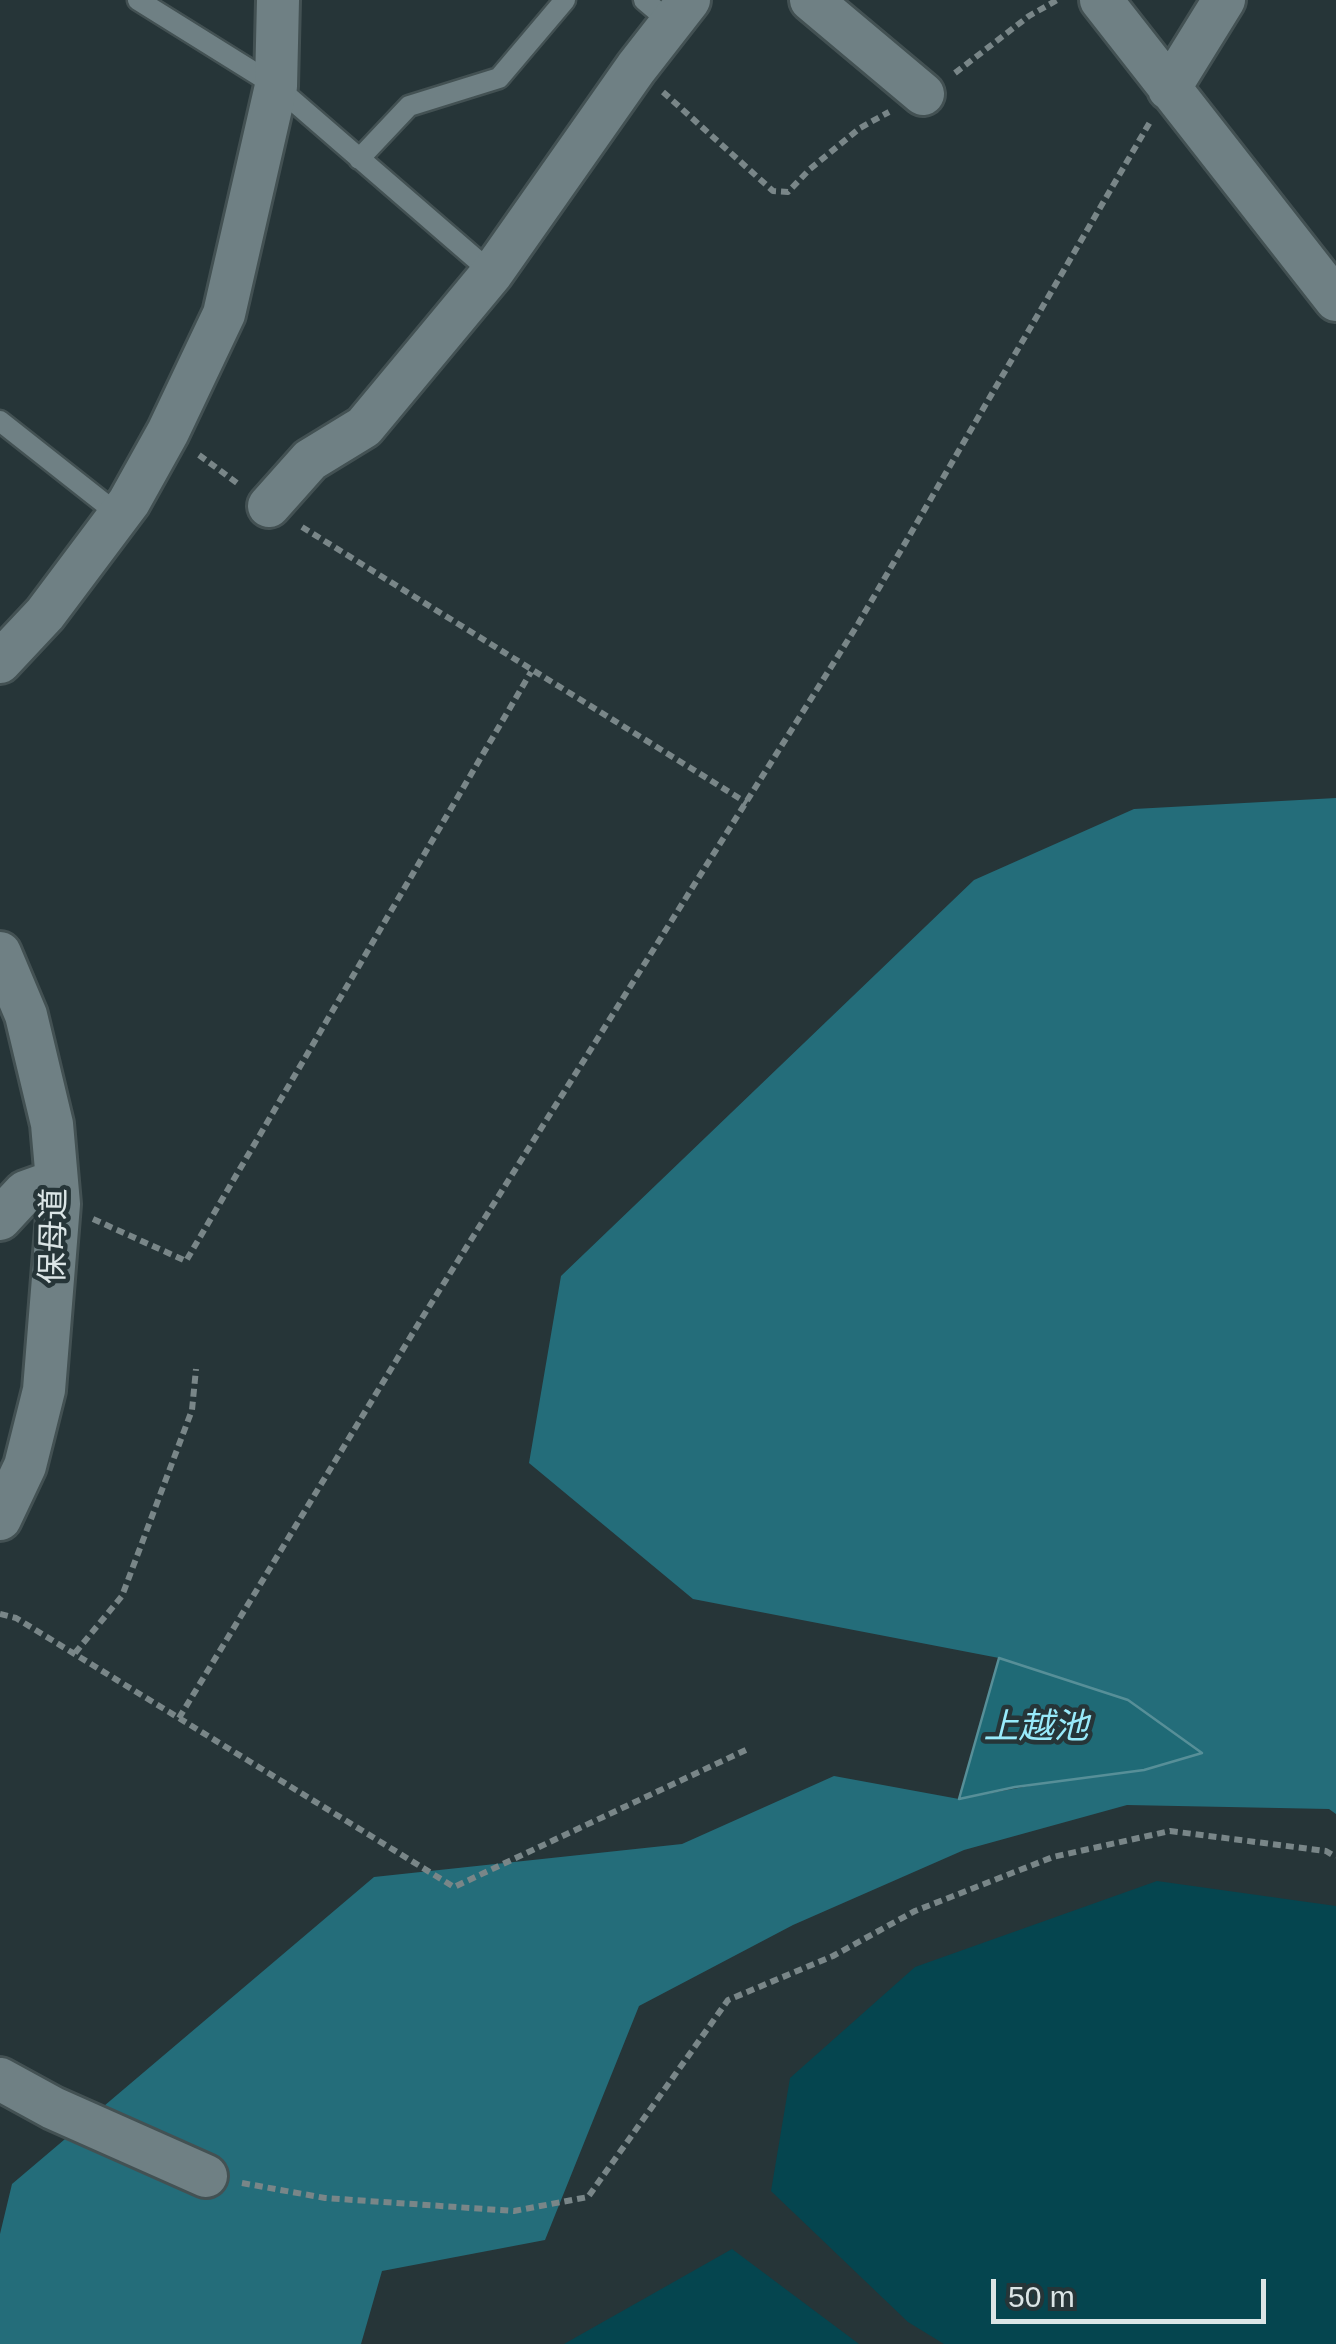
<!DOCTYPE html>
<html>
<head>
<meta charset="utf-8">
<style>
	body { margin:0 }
	#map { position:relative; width:1336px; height:2344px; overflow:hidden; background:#263538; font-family:Helvetica,sans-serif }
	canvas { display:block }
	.scale { position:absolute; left:991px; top:2279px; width:275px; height:45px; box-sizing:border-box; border:5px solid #dbe5e6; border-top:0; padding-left:12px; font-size:30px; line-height:35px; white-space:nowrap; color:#dbe5e6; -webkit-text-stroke:8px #263538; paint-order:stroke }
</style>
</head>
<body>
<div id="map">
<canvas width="1336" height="2344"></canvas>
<div class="scale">50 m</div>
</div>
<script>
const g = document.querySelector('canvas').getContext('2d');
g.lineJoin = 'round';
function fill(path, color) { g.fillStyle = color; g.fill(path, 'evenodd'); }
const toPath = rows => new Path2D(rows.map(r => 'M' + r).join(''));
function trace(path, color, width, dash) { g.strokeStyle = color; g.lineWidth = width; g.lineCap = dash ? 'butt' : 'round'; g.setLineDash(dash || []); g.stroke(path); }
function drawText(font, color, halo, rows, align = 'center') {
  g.font = font + ' Helvetica,"Noto Sans JP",sans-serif'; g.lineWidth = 9; g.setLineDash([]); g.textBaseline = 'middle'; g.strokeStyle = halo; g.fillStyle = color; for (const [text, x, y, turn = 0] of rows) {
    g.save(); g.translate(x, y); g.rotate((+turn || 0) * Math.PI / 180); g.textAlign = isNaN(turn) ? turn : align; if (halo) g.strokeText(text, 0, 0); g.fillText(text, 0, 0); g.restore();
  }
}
fill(toPath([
	[1157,1881,1336,1906,1336,2344,944,2344,908,2322,771,2191,790,2078,915,1967],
	[732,2249,859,2344,564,2344]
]), '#05454f');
fill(toPath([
	[1336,798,1336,1814,1329,1809,1127,1805,964,1850,793,1925,639,2006,545,2240,382,2271,361,2344,0,2344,0,2234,12,2184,374,1877,682,1844,834,1776,959,1799,1201,1754,1127,1700,999,1658,693,1599,529,1463,561,1276,974,880,1134,809]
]), '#246d7a');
const water = toPath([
	[999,1658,1128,1700,1202,1753,1144,1770,1015,1787,959,1799,999,1658]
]);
fill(water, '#1f6a76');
trace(water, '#578f98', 2.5);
const lane = toPath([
	[138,0,276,86,492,273],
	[644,0,670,22],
	[359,159,409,106,499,78,565,0],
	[0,421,119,515]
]);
const street = toPath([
	[811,0,923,94],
	[1101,0,1336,300],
	[1169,89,1224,0],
	[269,506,310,460,364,427,492,273,636,68,689,0],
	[0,662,45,614,129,502,168,432,224,314,276,86,278,0],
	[0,953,26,1015,52,1124,59,1204,44,1390,25,1466,0,1519],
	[0,1219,25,1192,50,1183,57,1183],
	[0,2079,53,2108,206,2176]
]);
trace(lane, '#435153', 25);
trace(street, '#435153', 48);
trace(toPath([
	[955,73,1029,16,1057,0],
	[663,92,773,191,788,192,810,169,860,128,889,112],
	[199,455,237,483],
	[302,527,747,803],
	[93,1219,186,1261,531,672],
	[0,1614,16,1618,454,1887,750,1748],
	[75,1653,122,1596,192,1410,196,1369],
	[179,1718,422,1318,858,624,1150,122],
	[242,2183,325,2198,514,2211,588,2197,728,2000,833,1956,915,1911,1053,1857,1170,1831,1326,1851,1336,1857]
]), '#798688', 6, [8, 5]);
trace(lane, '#6f8084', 20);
trace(street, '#6f8084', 42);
drawText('32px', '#dbe5e6', '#263538', [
	["保母道",55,1236,-89]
]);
drawText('italic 35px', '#98eafa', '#263538', [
	["上越池",1036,1728]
]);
</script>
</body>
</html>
